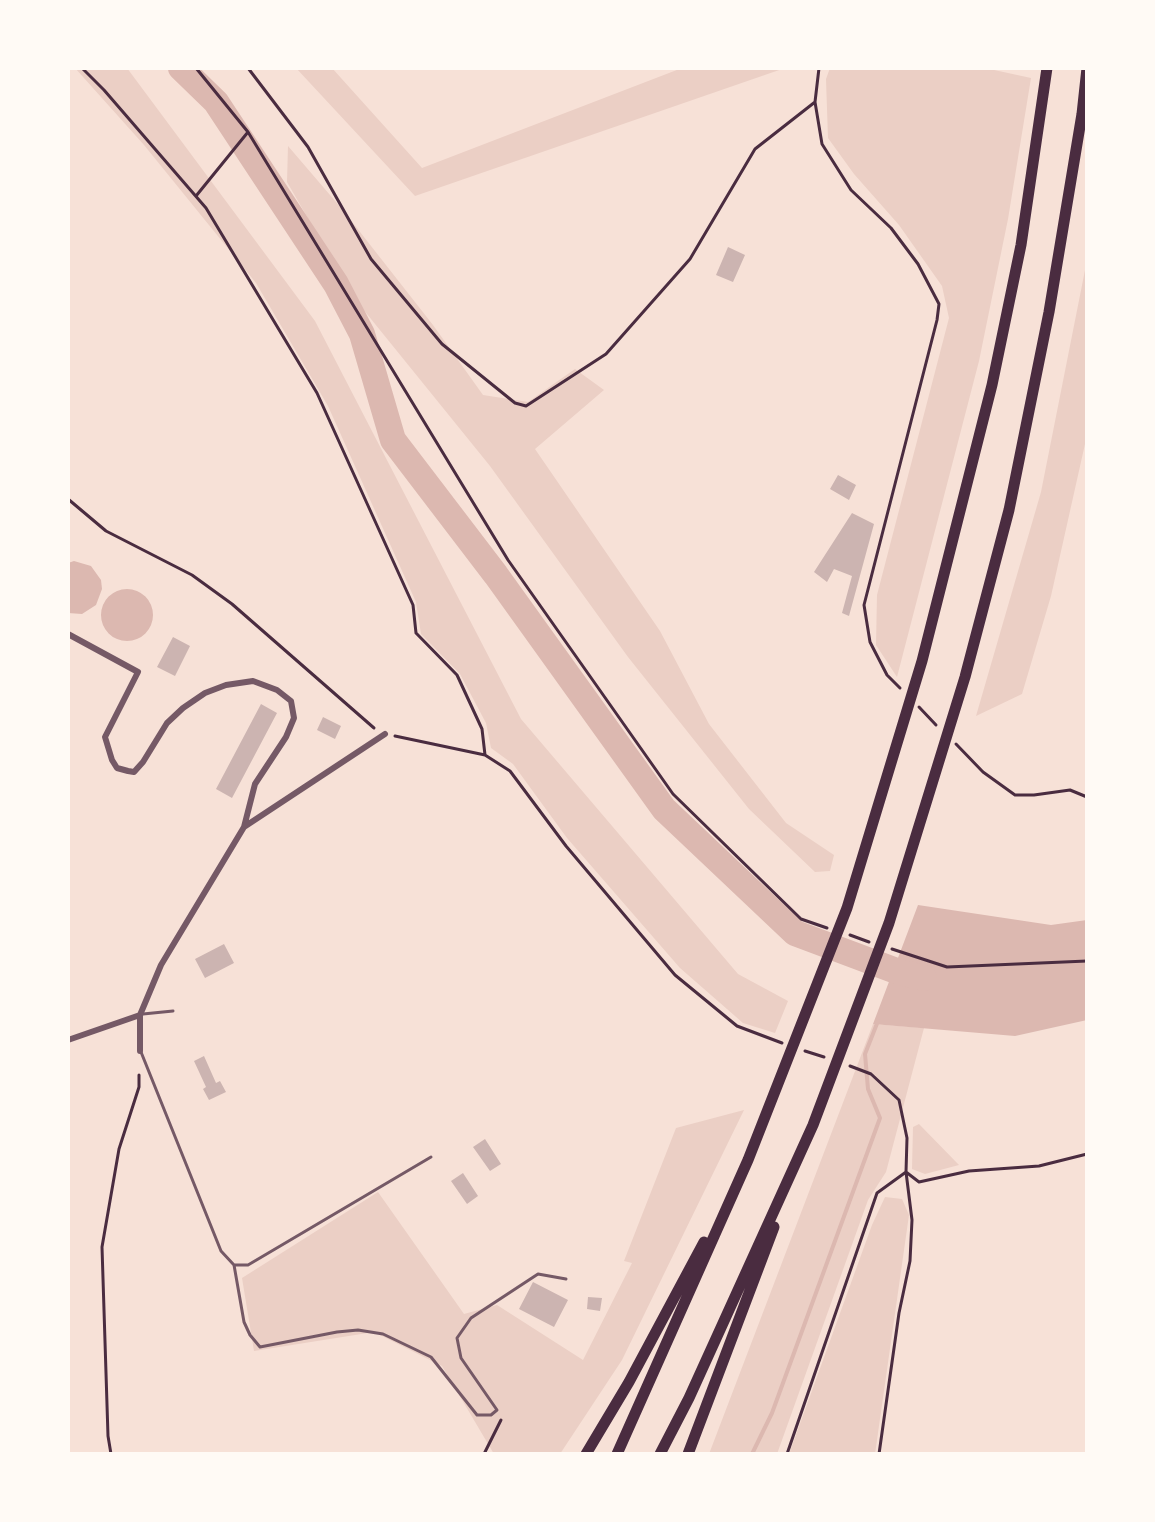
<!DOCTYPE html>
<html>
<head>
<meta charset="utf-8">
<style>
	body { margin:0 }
	#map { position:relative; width:1155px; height:1522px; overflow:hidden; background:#f7e1d7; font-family:Arial,sans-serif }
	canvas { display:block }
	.frame { position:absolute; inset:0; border:70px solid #fffaf5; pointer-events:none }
</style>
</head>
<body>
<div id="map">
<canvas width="1155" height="1522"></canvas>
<div class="frame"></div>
</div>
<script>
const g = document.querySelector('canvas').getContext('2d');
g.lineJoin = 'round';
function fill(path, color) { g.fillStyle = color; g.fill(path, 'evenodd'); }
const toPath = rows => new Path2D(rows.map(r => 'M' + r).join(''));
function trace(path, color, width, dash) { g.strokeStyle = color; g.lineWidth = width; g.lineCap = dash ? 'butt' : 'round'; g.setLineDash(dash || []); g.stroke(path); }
fill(toPath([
	[75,68,127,68,315,321,521,719,738,974,788,1001,775,1033,743,1023,680,968,567,838,513,764,491,748,486,723,460,674,421,634,416,602,328,406,256,283,144,145],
	[296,68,332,68,422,168,682,68,785,68,415,196],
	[830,68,985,68,1031,78,1008,219,979,361,897,677,876,645,877,595,949,318,942,286,899,225,854,174,828,138,826,79],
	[288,146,342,209,433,325,483,395,528,402,575,369,604,390,535,449,660,631,709,724,786,823,834,855,830,871,815,872,749,809,628,657,490,466,354,298,287,182],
	[1087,260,1087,435,1051,596,1022,694,976,716,1041,492],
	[873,1024,924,1028,886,1172,868,1200,777,1454,709,1454],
	[744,1110,622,1360,560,1454,494,1454,442,1366,374,1332,254,1351,242,1278,378,1192,464,1314,497,1305,583,1360,632,1263,624,1261,676,1128],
	[919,1124,959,1165,925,1174,912,1169,913,1127],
	[885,1197,902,1199,909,1215,875,1454,789,1454,872,1225]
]), '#ebcfc5');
fill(toPath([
	[74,561,91,566,101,580,102,589,96,605,82,614,68,613,68,563],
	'101 615a26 26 0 1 1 52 0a26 26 0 1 1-52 0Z',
	[918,905,1051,925,1087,920,1087,1020,1015,1036,873,1024]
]), '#dcb8b0');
trace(toPath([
	[752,1454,772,1413,880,1118,868,1089,865,1054,878,1021]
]), '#dcb8b0', 4);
trace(toPath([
	[181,68,216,102,336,284,362,334,393,440,496,575,664,809,795,933,899,972,924,978]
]), '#dcb8b0', 26);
fill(toPath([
	[728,247,745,255,733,282,716,275],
	[838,475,856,485,849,500,830,489],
	[852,513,874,524,849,616,842,613,852,576,834,569,827,582,814,572],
	[173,637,190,646,175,676,157,667],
	[261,704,277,713,232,798,216,789],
	[323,717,341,726,335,739,317,730],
	[224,944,234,963,205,978,195,959],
	[204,1056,216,1083,220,1081,226,1092,209,1100,203,1089,206,1087,194,1061],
	[485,1139,501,1164,490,1171,473,1147],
	[463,1173,478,1196,467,1204,451,1181],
	[533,1282,568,1300,554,1327,519,1309],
	[588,1297,602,1298,600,1311,587,1309]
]), '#ccb4b1');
trace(toPath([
	[82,68,104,90,206,208,317,393,413,605,416,633,457,675,482,729,485,755],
	[196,68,248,132,508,560,673,794,801,919,827,928],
	[248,68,308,147,371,259,442,344,515,403,526,406,606,354,690,259,755,149,815,102],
	[819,68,815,102,822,144,851,190,891,228,918,264,939,304,937,320,864,605,870,642,887,675,900,688],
	[196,196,248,132],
	[68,499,106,531,192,575,232,604,374,728],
	[919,707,936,725],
	[395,736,485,755,510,771,566,846,675,975,737,1026,782,1043],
	[956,744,983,772,1015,795,1034,795,1070,790,1087,797],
	[850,935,869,942],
	[892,949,947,967,1087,961],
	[805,1051,824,1057],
	[850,1066,871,1074,899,1100,907,1138,906,1172,912,1220,910,1261,899,1313,879,1454],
	[906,1172,919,1182,969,1171,1039,1166,1087,1154],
	[111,1454,108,1436,102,1247,119,1149,139,1087,139,1075],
	[484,1454,501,1420],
	[787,1454,877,1193,906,1172]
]), '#4a2c40', 3);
trace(toPath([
	[143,1014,173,1011],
	[141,1052,221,1251,234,1265,244,1322,250,1335,260,1347,337,1332,358,1330,383,1334,431,1357,477,1415,491,1415,497,1410,461,1358,457,1338,471,1318,538,1274,566,1279],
	[234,1265,248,1265,431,1157]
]), '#755966', 3);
trace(toPath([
	[68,634,138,672,105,737,112,760,117,768,128,771,134,772,143,762,167,723,183,708,205,693,226,685,253,681,277,690,291,701,294,718,286,737,255,784,244,827],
	[68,1040,140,1015],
	[140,1051,140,1015,161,965,244,827,385,734]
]), '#755966', 6);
trace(toPath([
	[586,1454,629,1382,704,1242],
	[617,1454,748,1160,847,908,922,661,992,385,1021,245,1047,68],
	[660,1454,689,1398,813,1125,889,923,965,677,1009,510,1049,312,1082,114,1087,68],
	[688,1454,774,1227]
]), '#4a2c40', 11);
</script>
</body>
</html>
